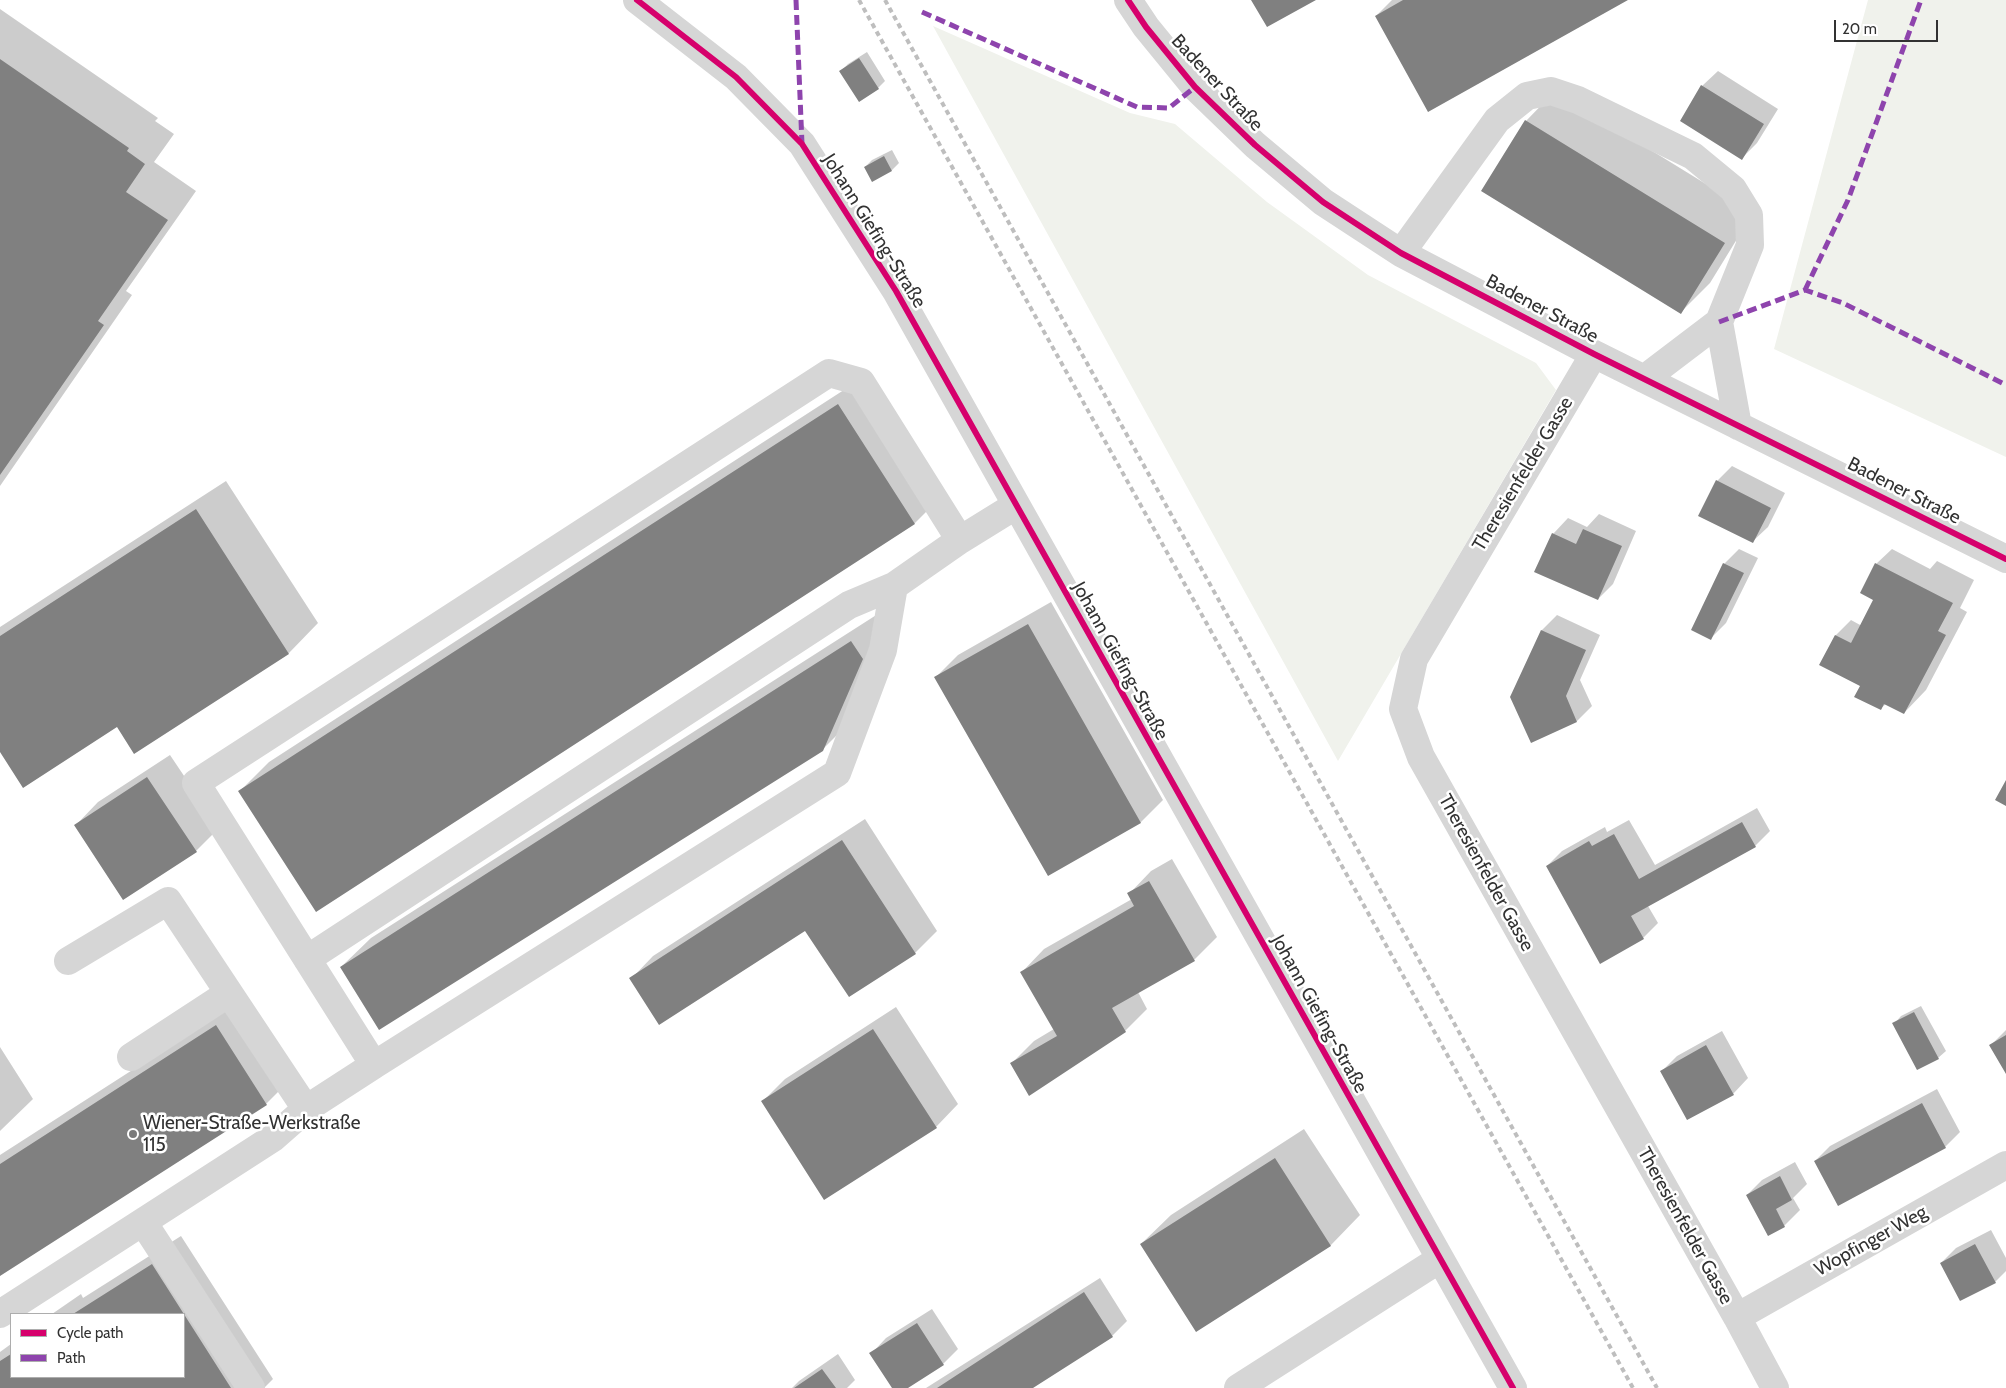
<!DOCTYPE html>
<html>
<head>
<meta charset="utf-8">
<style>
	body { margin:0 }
	#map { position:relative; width:2006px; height:1388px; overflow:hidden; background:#fff; font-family:Cabin,sans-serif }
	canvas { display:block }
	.legend { position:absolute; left:10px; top:1313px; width:175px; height:65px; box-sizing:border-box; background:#fff; border:1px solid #adadad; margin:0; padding:6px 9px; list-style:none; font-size:15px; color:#323232 }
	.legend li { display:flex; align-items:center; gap:10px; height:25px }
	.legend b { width:25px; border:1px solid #adadad }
	.scale { position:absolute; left:1834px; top:20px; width:104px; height:22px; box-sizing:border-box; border:2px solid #323232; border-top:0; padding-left:6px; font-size:15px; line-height:18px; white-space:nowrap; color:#323232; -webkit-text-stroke:4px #fff; paint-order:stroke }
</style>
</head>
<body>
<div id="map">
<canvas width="2006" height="1388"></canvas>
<ul class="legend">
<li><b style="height:6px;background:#d6006c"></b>Cycle path</li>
<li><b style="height:6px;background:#8e44ad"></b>Path</li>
</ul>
<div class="scale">20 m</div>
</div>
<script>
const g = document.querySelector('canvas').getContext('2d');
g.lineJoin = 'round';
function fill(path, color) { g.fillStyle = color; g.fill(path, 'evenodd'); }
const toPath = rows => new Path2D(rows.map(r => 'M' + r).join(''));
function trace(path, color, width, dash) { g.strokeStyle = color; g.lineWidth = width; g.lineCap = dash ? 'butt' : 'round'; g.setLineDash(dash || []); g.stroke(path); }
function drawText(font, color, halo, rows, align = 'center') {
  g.font = font + ' Cabin,sans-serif'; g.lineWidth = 5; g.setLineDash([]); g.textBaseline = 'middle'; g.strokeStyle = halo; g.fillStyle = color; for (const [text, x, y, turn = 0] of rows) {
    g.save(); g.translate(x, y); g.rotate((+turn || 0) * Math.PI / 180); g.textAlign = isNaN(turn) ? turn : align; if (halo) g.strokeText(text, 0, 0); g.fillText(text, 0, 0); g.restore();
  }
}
fill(toPath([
	[1868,0,2006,0,2006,457,1774,349],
	[933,26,1130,113,1175,124,1267,202,1368,275,1536,363,1556,390,1338,761]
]), '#f0f2ec');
fill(toPath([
	[1392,0,1625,0,1376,16],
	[0,9,158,118,155,121,174,134,154,162,196,191,126,291,132,295,0,486],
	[867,52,885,81,878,88,841,71,848,64],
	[1718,71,1778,109,1757,143,1742,158,1702,86],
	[1555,91,1753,213,1710,283,1681,312,1526,121],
	[892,150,899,163,892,170,872,180,865,167,872,160],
	[867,375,944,494,915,523,316,910,240,791,269,762],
	[1732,466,1785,493,1768,527,1752,542,1717,481],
	[226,481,318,623,289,653,135,752,118,726,0,749,0,627],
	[1599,514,1636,531,1613,584,1598,599,1553,534,1568,518,1587,527],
	[1739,549,1758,558,1726,623,1711,638,1724,564],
	[1892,549,1930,569,1937,561,1974,580,1960,608,1967,612,1926,690,1904,713,1886,704,1880,709,1864,681,1821,664,1836,635,1851,620,1862,626,1875,599,1876,564],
	[1051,602,1163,800,1141,822,1048,875,936,677,958,655],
	[881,612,852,720,822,750,341,967,371,938],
	[1557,615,1600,635,1580,680,1592,706,1577,721,1531,742,1542,630],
	[170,755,219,828,196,851,76,825,98,802],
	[1757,808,1770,831,1755,846,1648,906,1658,923,1643,938,1547,866,1562,851,1605,827,1607,832,1629,820,1655,865],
	[865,819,937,931,915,953,805,929,631,979,653,956],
	[1172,859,1217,937,1194,960,1138,992,1147,1009,1125,1031,1012,1063,1034,1041,1054,1029,1022,972,1044,949,1132,899,1129,894,1151,871],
	[246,997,296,1074,266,1104,0,1274,0,1155],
	[1921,1006,1946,1051,1938,1058,1894,1024,1901,1016],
	[896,1007,958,1104,936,1127,762,1102,785,1079],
	[2006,1030,2006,1072,1991,1045],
	[1722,1031,1748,1078,1733,1094,1688,1119,1661,1072,1677,1056],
	[0,1047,33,1099,0,1131],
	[1937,1089,1960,1132,1945,1147,1815,1161,1830,1146],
	[1304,1129,1360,1215,1331,1245,1197,1330,1141,1244,1171,1215],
	[1795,1162,1807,1184,1793,1198,1800,1210,1784,1226,1768,1235,1747,1195,1762,1180],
	[1991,1230,2006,1258,2006,1271,1995,1282,1961,1300,1941,1263,1956,1248],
	[181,1236,273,1379,264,1388,0,1388,0,1352,11,1344,11,1377,184,1377,184,1314,52,1314,81,1294,83,1298],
	[1100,1278,1127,1321,1112,1336,1031,1388,926,1388],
	[932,1309,958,1349,943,1364,906,1388,893,1388,871,1354,886,1338],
	[838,1354,855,1380,847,1388,792,1388,799,1381]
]), '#0003');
fill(toPath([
	[1251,0,1316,0,1267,27],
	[1403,0,1628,0,1428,112,1375,16],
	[859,58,879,89,859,102,839,71],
	[0,59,129,148,127,151,145,164,126,192,168,220,98,321,104,325,0,475],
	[1701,85,1764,124,1742,160,1680,121],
	[1525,120,1725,243,1681,314,1481,191],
	[884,156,892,171,872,182,864,167],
	[838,404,915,524,316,912,238,791],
	[1716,480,1771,508,1753,543,1698,516],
	[196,509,289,654,134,754,117,727,23,788,0,752,0,636],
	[1583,529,1622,546,1598,600,1534,572,1552,533,1576,544],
	[1723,563,1744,573,1711,640,1691,630],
	[1875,563,1953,603,1938,631,1946,635,1904,714,1884,704,1881,710,1854,697,1860,686,1819,665,1835,635,1851,643,1873,600,1860,593],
	[1028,624,1141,823,1048,876,934,677],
	[1541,630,1586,650,1566,696,1577,722,1531,743,1510,697],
	[851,641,863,659,823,751,379,1030,340,967],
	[147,777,197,852,123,900,74,825],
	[2006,780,2006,806,1995,800],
	[1742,822,1756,847,1631,916,1644,939,1600,964,1546,866,1589,841,1592,846,1614,834,1639,879],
	[842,840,916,954,849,997,805,931,659,1025,629,978],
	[1149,881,1195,961,1112,1008,1126,1032,1029,1096,1010,1063,1057,1036,1020,972,1134,906,1127,893],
	[1914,1012,1939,1059,1917,1070,1892,1023],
	[216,1025,267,1105,0,1276,0,1164],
	[873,1029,937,1128,824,1200,761,1101],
	[2006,1035,2006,1074,1989,1045],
	[1706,1045,1734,1095,1687,1120,1660,1071],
	[1922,1103,1946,1148,1838,1206,1814,1161],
	[1275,1158,1331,1246,1196,1332,1140,1244],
	[1780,1176,1792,1200,1776,1209,1785,1227,1768,1236,1746,1195],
	[1975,1244,1996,1283,1960,1301,1940,1263],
	[152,1264,231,1388,0,1388,0,1361,11,1354,11,1377,184,1377,184,1314,73,1314],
	[1084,1292,1113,1337,1033,1388,937,1388],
	[917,1323,944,1365,908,1388,892,1388,869,1353],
	[822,1369,836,1388,794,1388]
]), '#808080');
trace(toPath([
	[637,0,736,77,802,144,896,291,1513,1388],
	[1128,0,1146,27,1195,87,1255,145,1323,202,1401,253,1594,354,2006,559],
	[1401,253,1497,120,1527,96,1551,91,1578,100,1693,156,1733,189,1749,215,1750,245,1719,322,1738,426],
	[1594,354,1414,659,1403,709,1421,757,1737,1317,1775,1388],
	[1644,379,1719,322],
	[894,586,883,650,837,773,374,1065,196,783,829,373,861,382,960,540],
	[307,959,849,605,894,586,960,540,1015,506],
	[68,961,168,901,229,993,131,1057],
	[229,993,306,1109,374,1065],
	[143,1222,251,1388],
	[0,1314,273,1138,306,1109],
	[1737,1317,2006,1165],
	[1238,1388,1440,1259]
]), '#d6d6d6', 28);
trace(toPath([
	[859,0,1633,1388],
	[885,0,1657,1388]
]), '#bebebe', 4, [5, 4]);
trace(toPath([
	[796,0,802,144],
	[922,12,1137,107,1169,108,1195,87],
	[1805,290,1848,200,1921,0],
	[1719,322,1805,290,1843,303,2006,385]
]), '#8e44ad', 5, [10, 5]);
trace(toPath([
	[637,0,736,77,802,144,896,291,1513,1388],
	[1128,0,1146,27,1195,87,1255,145,1323,202,1401,253,1594,354,2006,559]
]), '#d6006c', 6);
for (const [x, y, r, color] of [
	[133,1134,5,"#7a7a7a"]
]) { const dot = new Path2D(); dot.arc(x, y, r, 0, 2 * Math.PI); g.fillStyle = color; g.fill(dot); trace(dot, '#fff', 2); }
drawText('19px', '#323232', '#fff', [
	["Badener Straße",1217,83,47],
	["Johann Giefing-Straße",874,231,58],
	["Badener Straße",1542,309,28],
	["Theresienfelder Gasse",1523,474,-59],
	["Badener Straße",1904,491,27],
	["Johann Giefing-Straße",1120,661,61],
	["Theresienfelder Gasse",1486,873,61],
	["Johann Giefing-Straße",1319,1014,61],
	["Theresienfelder Gasse",1685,1226,61],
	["Wopfinger Weg",1871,1241,-29]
]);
drawText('19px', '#323232', '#fff', [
	["Wiener-Straße-Werkstraße",143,1123],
	["115",143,1145]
], 'left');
</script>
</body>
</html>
